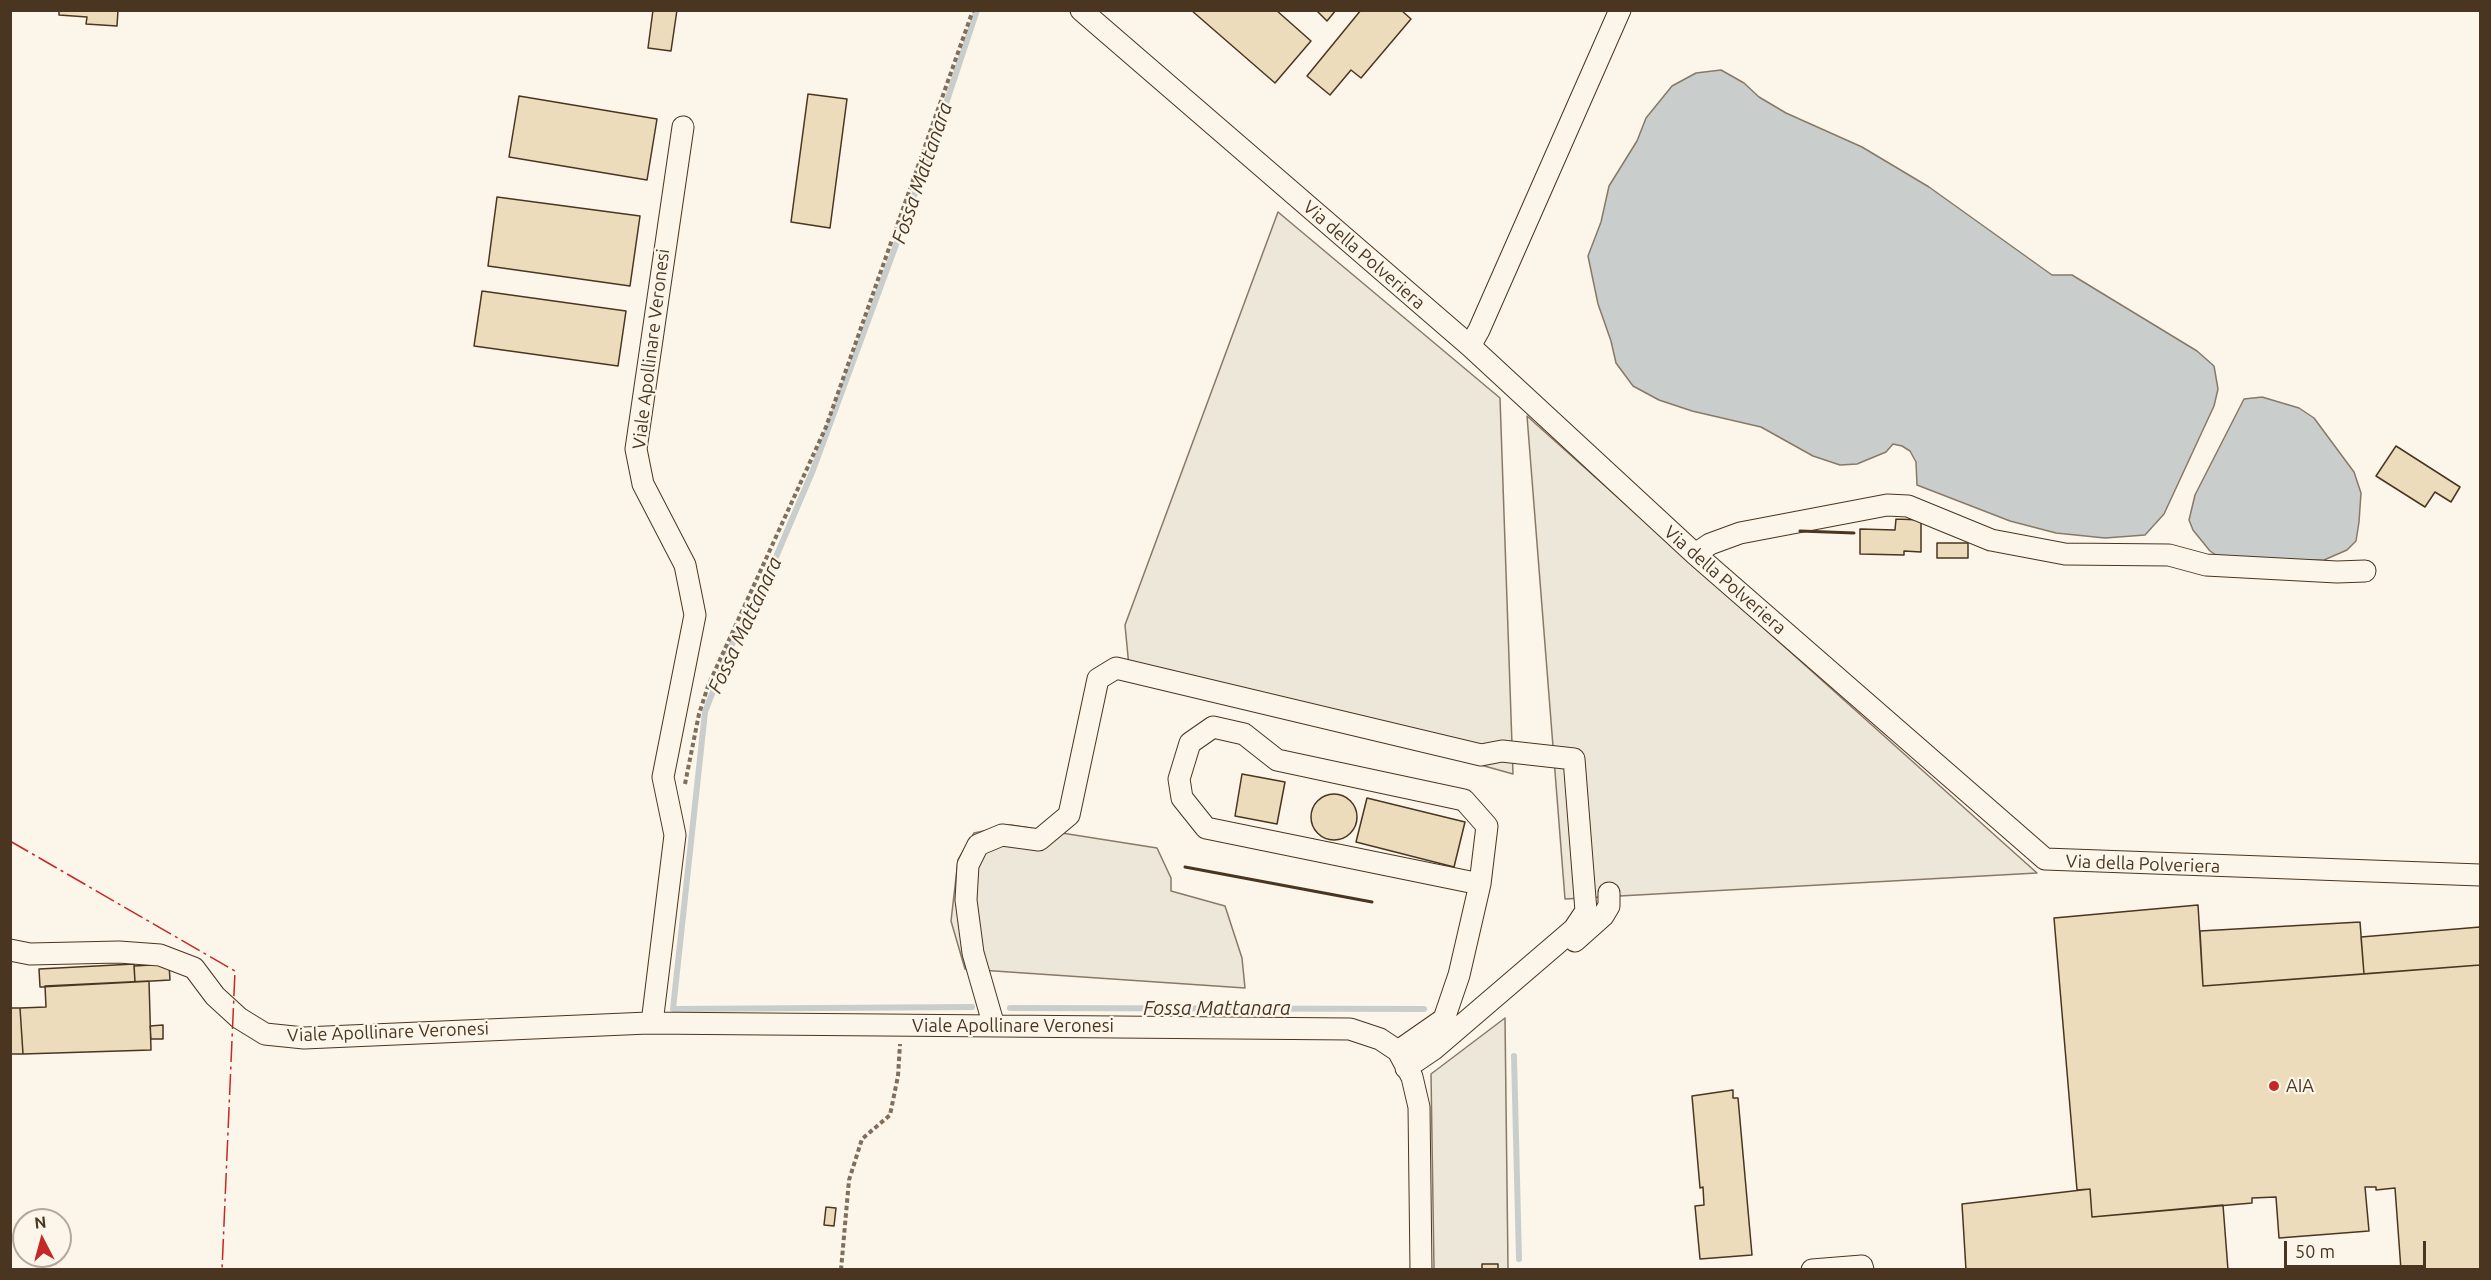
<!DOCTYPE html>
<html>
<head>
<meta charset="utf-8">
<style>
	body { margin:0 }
	#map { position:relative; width:2491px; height:1280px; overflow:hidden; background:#fbf6e9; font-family:Ubuntu,sans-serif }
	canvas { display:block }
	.frame { position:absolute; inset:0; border:12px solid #4a3520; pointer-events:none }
	.north { position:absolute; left:12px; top:1208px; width:60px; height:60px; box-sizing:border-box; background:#fbf6e9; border:2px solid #b4a999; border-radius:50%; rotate:354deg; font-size:16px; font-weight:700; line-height:24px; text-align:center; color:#4a3520 }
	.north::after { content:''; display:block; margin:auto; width:21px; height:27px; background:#c62828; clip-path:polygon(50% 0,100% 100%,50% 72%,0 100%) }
	.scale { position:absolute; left:2284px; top:1241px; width:142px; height:27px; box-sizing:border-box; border:3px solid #4a3520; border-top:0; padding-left:8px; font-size:18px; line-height:21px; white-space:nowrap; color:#4a3520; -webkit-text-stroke:4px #fbf6e9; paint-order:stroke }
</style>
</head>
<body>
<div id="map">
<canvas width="2491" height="1280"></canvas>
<div class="frame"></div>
<div class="north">N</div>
<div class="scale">50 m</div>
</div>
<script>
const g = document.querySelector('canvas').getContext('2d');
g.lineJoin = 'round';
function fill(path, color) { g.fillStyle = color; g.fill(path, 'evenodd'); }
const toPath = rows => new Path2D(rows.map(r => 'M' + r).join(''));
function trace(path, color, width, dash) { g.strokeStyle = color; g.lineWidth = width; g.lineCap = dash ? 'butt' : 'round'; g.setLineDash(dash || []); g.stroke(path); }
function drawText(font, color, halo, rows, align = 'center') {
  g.font = font + ' Ubuntu,sans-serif'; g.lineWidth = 4.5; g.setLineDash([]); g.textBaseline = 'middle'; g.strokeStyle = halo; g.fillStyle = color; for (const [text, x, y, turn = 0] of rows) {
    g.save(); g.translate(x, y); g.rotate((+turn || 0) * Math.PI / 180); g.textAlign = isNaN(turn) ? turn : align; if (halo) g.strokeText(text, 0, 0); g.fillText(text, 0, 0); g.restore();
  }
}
const parking = toPath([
	[1278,212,1500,398,1513,774,1129,667,1125,625,1278,212],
	[1527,416,2037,873,1565,899,1527,416],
	[1011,825,1157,848,1171,878,1171,891,1225,906,1242,958,1245,988,965,969,951,921,958,860,974,833,1011,825],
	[1505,1018,1508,1269,1434,1269,1431,1074,1505,1018]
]);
fill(parking, '#ede7d9');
trace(parking, '#887966', 1.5);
const water = toPath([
	[1721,70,1744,83,1759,97,1786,113,1862,147,1929,187,2052,275,2072,275,2197,351,2214,366,2218,389,2214,406,2164,514,2145,535,2105,538,2056,533,2010,521,1917,485,1916,462,1910,451,1902,446,1893,444,1886,452,1857,464,1840,465,1813,456,1761,427,1692,411,1659,400,1633,386,1616,363,1611,341,1598,304,1588,256,1601,222,1609,186,1637,141,1646,118,1672,86,1696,73,1721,70],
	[2262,397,2299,408,2314,418,2354,472,2361,493,2359,522,2356,541,2347,550,2324,560,2248,563,2222,559,2210,551,2193,530,2189,520,2195,495,2244,399,2262,397]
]);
fill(water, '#c9cecd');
trace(water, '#887966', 1.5);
trace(toPath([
	[972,1007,673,1009,705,712,729,650,767,578,813,470,928,158,977,10],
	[1010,1008,1424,1009],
	[1514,1056,1519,1259]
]), '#c9cecd', 6);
const building = toPath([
	[59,10,118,10,117,26,86,24,87,17,59,15,59,10],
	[653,10,677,10,671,51,648,48,653,10],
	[1191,10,1276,10,1311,41,1275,83,1191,10],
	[1316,10,1336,10,1327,21,1316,10],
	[1361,10,1401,10,1411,19,1361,78,1351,70,1330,95,1307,76,1361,10],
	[808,94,847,99,830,228,791,222,808,94],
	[519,96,657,119,647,180,509,157,519,96],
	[497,197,640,216,630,286,488,266,497,197],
	[482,291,626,311,618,366,474,346,482,291],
	[2396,446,2460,487,2451,502,2435,492,2425,507,2376,476,2396,446],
	[1896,519,1921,520,1921,552,1904,551,1904,555,1860,554,1860,529,1895,530,1896,519],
	[1937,543,1968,543,1968,558,1937,558,1937,543],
	[1242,774,1285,782,1277,824,1235,816,1242,774],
	'1311 817a23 23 0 1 1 46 0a23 23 0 1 1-46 0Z',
	[1367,798,1465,822,1454,867,1356,842,1367,798],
	[2198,905,2203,986,2480,965,2480,1270,2401,1270,2395,1188,2376,1190,2376,1187,2365,1187,2369,1231,2279,1238,2276,1197,2252,1198,2252,1203,2092,1217,2090,1189,2077,1190,2054,918,2198,905],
	[2360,922,2364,974,2203,986,2200,931,2360,922],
	[2480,927,2480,965,2364,974,2361,937,2480,927],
	[134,964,135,982,40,987,39,969,134,964],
	[169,964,170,980,135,982,134,966,169,964],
	[149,981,151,1050,23,1054,20,1008,46,1007,45,986,149,981],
	[10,1008,20,1008,23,1054,10,1054,10,1008],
	[163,1025,163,1039,151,1039,150,1026,163,1025],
	[1733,1090,1733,1098,1738,1098,1752,1255,1700,1259,1695,1206,1704,1205,1703,1187,1700,1188,1692,1096,1733,1090],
	[2090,1189,2092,1217,2223,1205,2228,1270,1966,1270,1962,1204,2090,1189],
	[826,1207,836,1208,834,1226,824,1225,826,1207],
	[1482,1264,1498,1264,1498,1270,1482,1270,1482,1264]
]);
fill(building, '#ecdcbc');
trace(building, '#4a3520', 1.5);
const minor = toPath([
	[1081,10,1470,346,1695,554,2045,859,2480,875],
	[1470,346,1479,330,1620,10],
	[1695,554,1710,544,1740,533,1887,505,1908,506,1991,540,2065,554,2169,555,2206,565,2337,572,2365,571],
	[1575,941,1603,916,1609,906,1609,893],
	[10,950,30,954,119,952,160,955,194,968,215,996,239,1018,265,1034,304,1038,648,1023,1350,1029,1380,1039,1398,1051,1412,1077,1419,1107,1421,1270],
	[652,1023,675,835,663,777,695,615,685,565,643,484,636,449,683,127],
	[994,1026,973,953,966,900,968,865,978,845,1002,835,1039,840,1069,815,1098,679,1116,668,1481,755,1502,751,1574,759,1586,911,1574,929,1434,1049,1406,1068],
	[1398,1051,1444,1019,1459,975,1480,884,1487,826,1464,800,1277,760,1244,734,1213,727,1190,743,1179,779,1182,798,1206,828,1480,884],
	[1812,1270,1862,1266,1863,1270]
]);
trace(minor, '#4a3520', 23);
trace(toPath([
	[685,784,699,714,708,686,826,427,973,10],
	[841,1270,849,1180,862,1139,890,1115,898,1076,900,1044]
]), '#7f6f5c', 4, [4.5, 3]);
trace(minor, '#fbf6e9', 21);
trace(toPath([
	[1800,531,1854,533],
	[1185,867,1372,902]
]), '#4a3520', 3);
trace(toPath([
	[10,841,235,971,222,1270]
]), '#c62828', 1.5, [21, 4.5, 3, 4.5]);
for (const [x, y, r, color] of [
	[2274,1086,6,"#c62828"]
]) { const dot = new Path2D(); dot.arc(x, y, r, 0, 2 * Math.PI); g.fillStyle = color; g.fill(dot); trace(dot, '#fbf6e9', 2); }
drawText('18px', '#4a3520', '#fbf6e9', [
	["Via della Polveriera",1364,255,41],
	["Viale Apollinare Veronesi",651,349,-83],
	["Via della Polveriera",1725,580,41],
	["Via della Polveriera",2143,864,2],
	["Viale Apollinare Veronesi",1013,1026],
	["Viale Apollinare Veronesi",388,1032,-2]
]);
drawText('18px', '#4a3520', '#fbf6e9', [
	["AIA",2286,1086]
], 'left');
drawText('italic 20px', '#4a3520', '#fbf6e9', [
	["Fossa Mattanara",922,173,-71],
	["Fossa Mattanara",745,625,-65],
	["Fossa Mattanara",1217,1008]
]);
</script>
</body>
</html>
